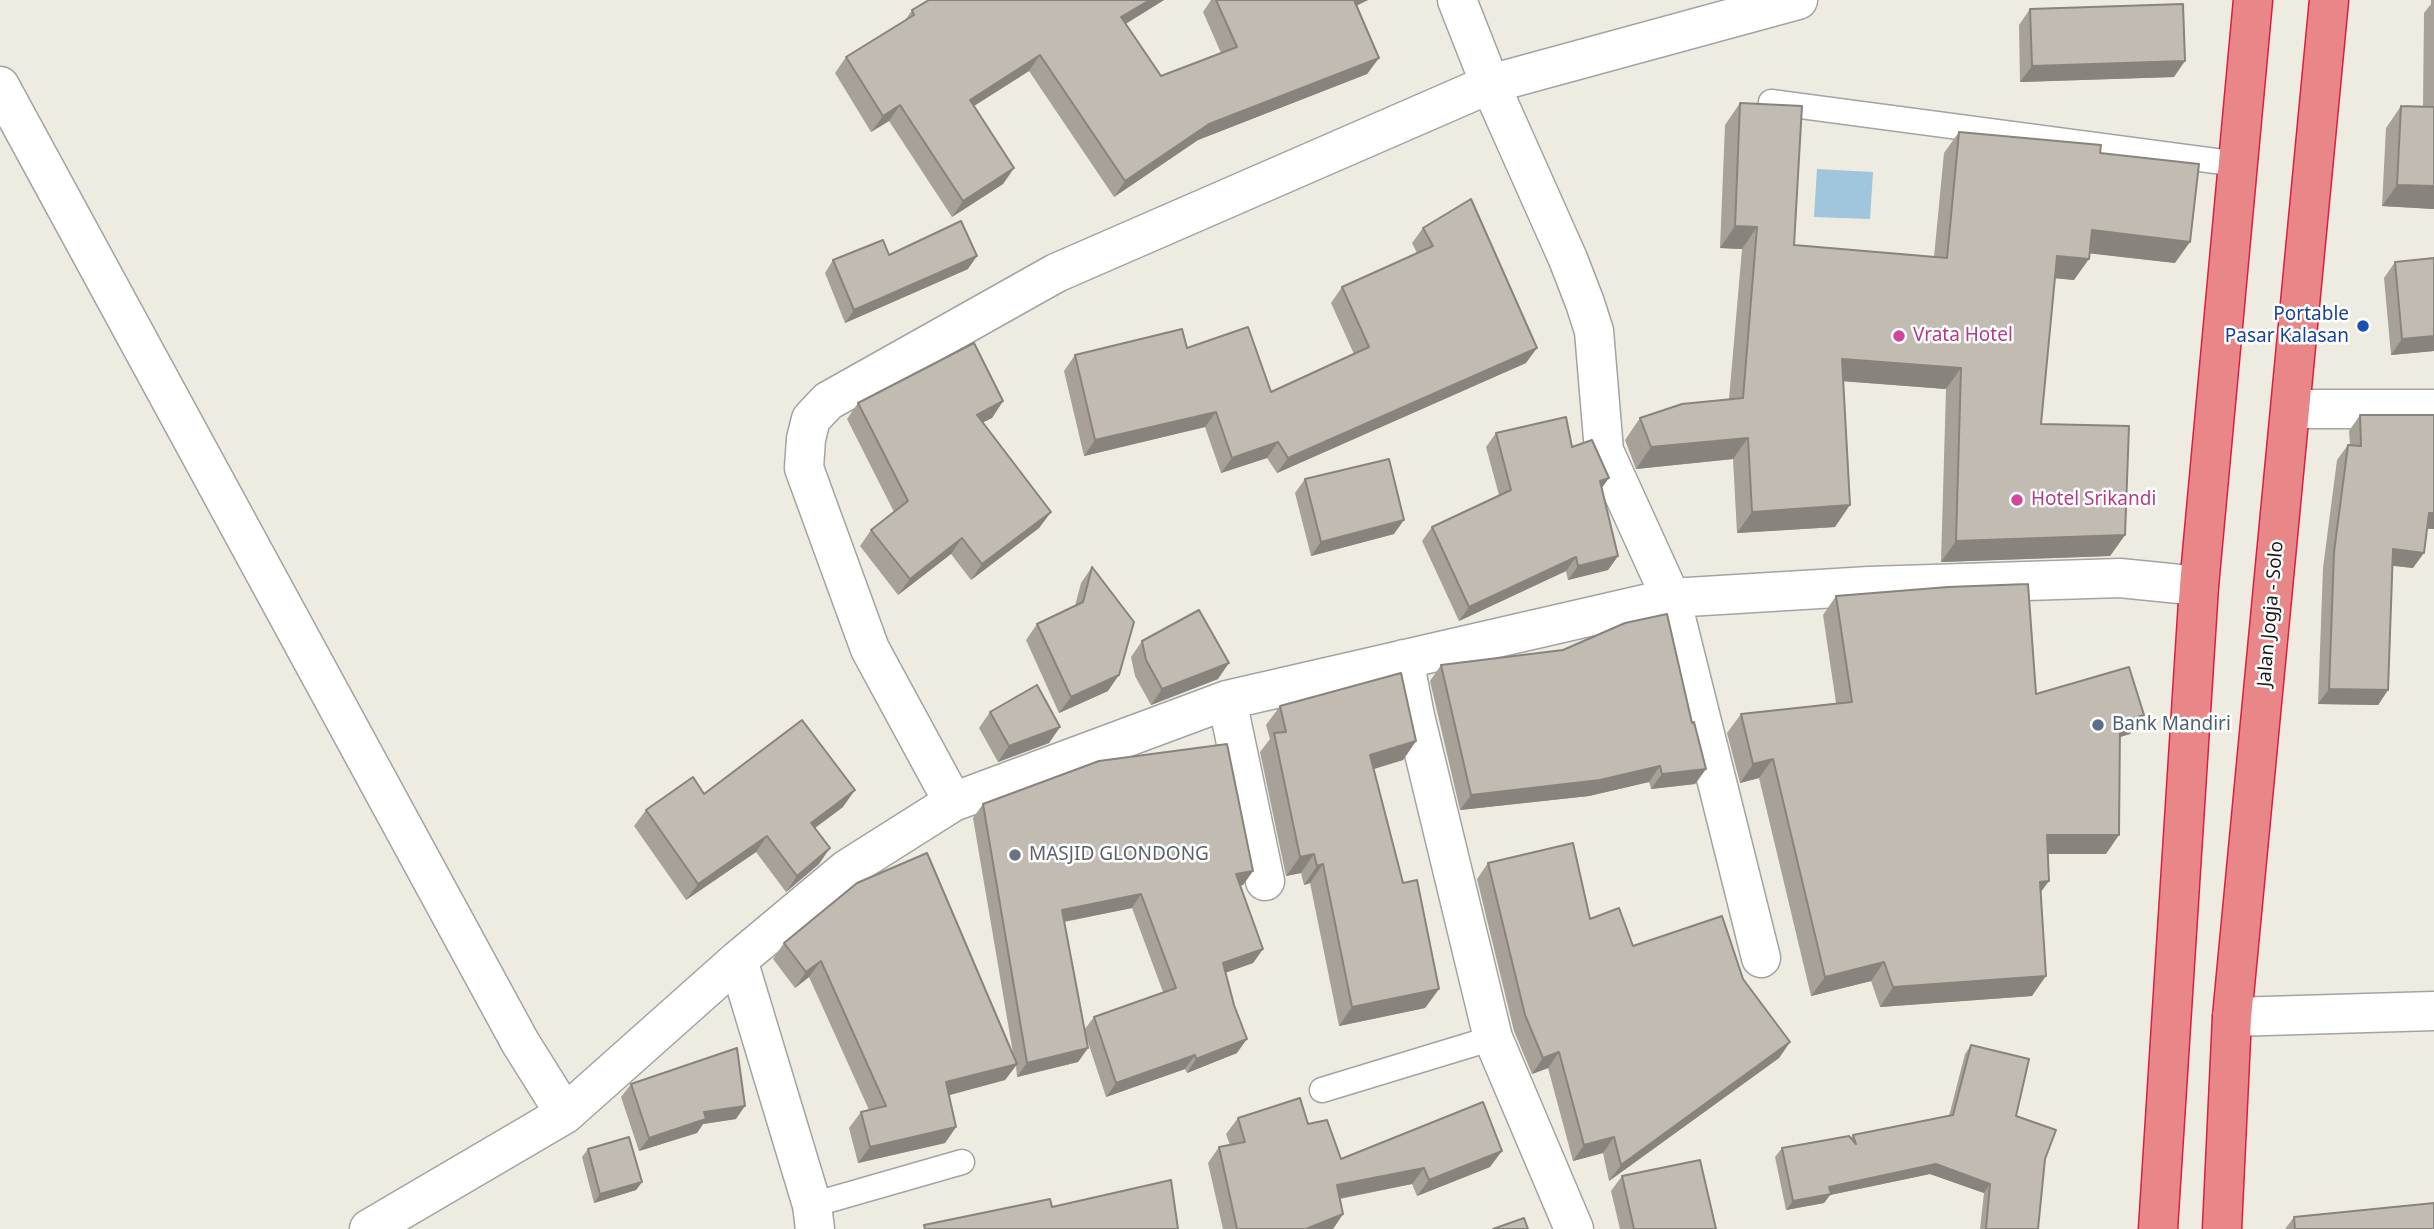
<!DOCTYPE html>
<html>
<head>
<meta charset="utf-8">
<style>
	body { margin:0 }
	canvas { display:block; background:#eeece1 }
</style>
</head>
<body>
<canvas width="2434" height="1229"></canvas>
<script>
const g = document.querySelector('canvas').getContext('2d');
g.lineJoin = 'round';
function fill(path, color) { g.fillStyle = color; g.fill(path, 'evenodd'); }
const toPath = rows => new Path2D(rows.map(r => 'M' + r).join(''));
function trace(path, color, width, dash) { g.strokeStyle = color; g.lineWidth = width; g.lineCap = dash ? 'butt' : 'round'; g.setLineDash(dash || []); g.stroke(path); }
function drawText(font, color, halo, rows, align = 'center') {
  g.font = font + ' "Noto Sans",sans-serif'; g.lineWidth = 5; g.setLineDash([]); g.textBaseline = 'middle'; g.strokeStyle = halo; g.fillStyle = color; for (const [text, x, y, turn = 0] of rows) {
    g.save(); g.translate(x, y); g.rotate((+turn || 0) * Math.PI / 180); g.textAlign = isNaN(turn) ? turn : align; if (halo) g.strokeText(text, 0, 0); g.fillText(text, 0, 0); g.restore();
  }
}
fill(toPath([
	[1817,169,1873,172,1870,219,1814,217]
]), '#a0c5dd');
const lane = toPath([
	[1771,102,2238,164],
	[1322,1090,1493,1038],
	[812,1205,962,1162]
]);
const street = toPath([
	[1457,0,1490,84,1568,259,1585,303,1594,331,1604,451,1671,598,1761,958],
	[0,86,520,1042,565,1114],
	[2291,409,2434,409],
	[1404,659,1415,716,1493,1038,1574,1229],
	[1227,700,1265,881],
	[953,802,870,649,804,468,806,439,811,419,828,401,1056,273,1490,84,1798,0],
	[738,960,812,1205,815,1229],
	[2232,1017,2434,1011],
	[369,1229,565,1114,738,960,847,869,953,802,1227,700,1671,598,1869,586,2120,578,2199,586]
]);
const highway = toPath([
	[2158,1229,2199,586,2253,0],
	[2222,1229,2232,1017,2329,0]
]);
trace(lane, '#a3a3a3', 27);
trace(street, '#a3a3a3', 41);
trace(highway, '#da2041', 41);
trace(lane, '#fff', 24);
trace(street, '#fff', 38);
trace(highway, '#e88688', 38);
fill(toPath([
	[1164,0,1126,24,1161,76,1221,53,1203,12,1211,0,1368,0,1357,5,1379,58,1367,74,1198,140,1114,197,1029,71,974,106,1014,168,1003,184,952,217,889,121,871,132,835,73,846,57,904,22,912,10],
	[2431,0,2434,0,2434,209,2382,206,2386,128,2401,106,2423,107,2424,13,2431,4],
	[2030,9,2174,77,2020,82,2019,25],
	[1740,103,1794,245,1934,257,1944,153,1959,132,2100,153,2175,263,2090,253,2074,280,2055,278,2041,424,2125,535,2110,556,1941,562,1946,389,1843,381,1835,527,1737,533,1733,459,1636,469,1625,440,1640,418,1729,399,1742,249,1720,248,1725,125],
	[1423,228,1526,363,1277,473,1267,458,1221,473,1205,427,1084,456,1064,371,1075,355,1187,348,1271,392,1354,354,1331,303,1342,287,1417,253,1412,243],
	[889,255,968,269,845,323,825,273,833,260],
	[2434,258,2434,351,2391,355,2384,278,2395,262],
	[1003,401,992,418,983,422,1051,512,1039,528,971,580,951,554,898,595,860,546,871,530,894,512,847,419,858,403],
	[2360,415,2434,415,2434,529,2427,529,2413,568,2392,566,2388,690,2378,705,2318,704,2323,568,2337,460,2348,445,2350,445,2349,431],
	[1496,433,1572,447,1601,488,1618,556,1608,570,1568,580,1566,571,1459,621,1422,541,1432,527,1499,495,1486,447],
	[1305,479,1394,534,1311,556,1295,493],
	[1092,567,1108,691,1059,713,1026,640,1037,624,1075,606,1081,583],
	[1836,596,2036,694,2130,734,2120,737,2106,854,2048,854,2041,893,2032,996,1880,1007,1871,981,1811,996,1759,778,1740,783,1727,733,1741,714,1836,703,1823,615],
	[1142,641,1218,679,1151,705,1135,676,1131,657],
	[1441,665,1692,723,1706,769,1695,784,1651,789,1649,782,1589,796,1460,810,1430,681],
	[1280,706,1416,741,1403,760,1374,769,1403,883,1439,989,1425,1008,1339,1026,1310,883,1304,885,1301,873,1286,876,1260,752,1270,739,1266,725],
	[990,712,1060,727,1049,743,998,762,979,728],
	[704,794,843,807,815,828,819,864,786,892,756,852,686,900,634,826,646,810],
	[983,804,1253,871,1243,885,1240,886,1263,949,1253,963,1226,972,1237,1053,1187,1073,1185,1069,1106,1097,1086,1036,1088,1048,1078,1062,1017,1077,1016,1066,1005,1080,949,1095,956,1127,945,1143,858,1163,849,1128,861,1112,869,1110,809,977,795,988,773,959,784,943,1014,1059,973,818],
	[1132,908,1163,992,1094,1017,1084,1030,1064,922],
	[1488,863,1590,919,1633,946,1743,979,1790,1042,1779,1058,1609,1181,1603,1153,1573,1161,1548,1068,1532,1074,1514,1031,1477,879],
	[1971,1045,2045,1159,2038,1229,1980,1229,1984,1193,1930,1174,1830,1195,1824,1203,1786,1210,1775,1157,1782,1148,1851,1138,1853,1135,1949,1116,1965,1054],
	[631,1084,736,1119,703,1124,697,1133,639,1151,621,1097],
	[1238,1118,1308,1124,1341,1159,1490,1167,1417,1196,1412,1184,1340,1199,1343,1214,1333,1229,1223,1229,1208,1163,1219,1147,1230,1145,1226,1134],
	[588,1149,642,1182,636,1190,594,1203,582,1157],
	[1622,1176,1716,1229,1620,1229,1611,1191],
	[2294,1217,2434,1229,2285,1229]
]), '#a7a198');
fill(toPath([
	[1150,0,1164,0,1110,33,1121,17],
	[1351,0,1368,0,1342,13],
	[1040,55,1029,71,958,116,970,100],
	[1379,58,1367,74,1198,140,1114,197,1125,181,1209,124],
	[2185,61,2174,77,2020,82,2032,66],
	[900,105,889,121,871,132,883,116],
	[1014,168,1003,184,952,217,963,201],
	[2397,185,2434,186,2434,209,2382,206],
	[1735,226,1757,227,1742,249,1720,248],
	[2092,230,2190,242,2175,263,2077,252],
	[977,256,968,269,845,323,854,310],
	[2057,256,2089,259,2074,280,2042,277],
	[2434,336,2434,351,2391,355,2402,339],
	[1537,348,1526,363,1277,473,1288,458],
	[1842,359,1961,368,1946,389,1827,380],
	[1003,401,992,418,966,431,977,415],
	[1216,412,1205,427,1084,456,1095,440],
	[1748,438,1733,459,1636,469,1651,447],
	[1278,442,1267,458,1221,473,1232,458],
	[1609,478,1599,492,1600,481],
	[1850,505,1835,527,1737,533,1752,512],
	[1051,512,1039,528,971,580,982,564],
	[2429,513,2434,513,2434,529,2418,528],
	[1404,520,1394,534,1311,556,1321,542],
	[2125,535,2110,556,1941,562,1956,541],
	[962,538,951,554,898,595,910,579],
	[2393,549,2424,553,2413,568,2382,564],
	[1618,556,1608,570,1568,580,1578,566],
	[1576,557,1566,571,1459,621,1469,607],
	[1229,663,1218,679,1151,705,1162,689],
	[1119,675,1108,691,1059,713,1071,697],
	[2329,689,2388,690,2378,705,2318,704],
	[2144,715,2130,734,2106,741,2120,722],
	[1060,727,1049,743,998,762,1009,746],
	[1416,741,1403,760,1357,774,1370,755],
	[1773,759,1759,778,1740,783,1753,764],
	[1660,766,1649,782,1589,796,1460,810,1471,795],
	[1706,769,1695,784,1651,789,1662,774],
	[855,790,843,807,800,839,811,823],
	[2047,835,2119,835,2106,854,2033,854],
	[767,836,756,852,686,900,698,884],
	[830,848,819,864,786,892,797,876],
	[1314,854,1301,873,1286,876,1300,857],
	[1323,864,1310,883,1304,885,1317,866],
	[1253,871,1243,885,1226,888,1236,874],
	[2049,881,2035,900,2040,882],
	[1141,894,1132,908,1052,924,1062,910],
	[1263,949,1253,963,1214,977,1223,963],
	[821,961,809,977,795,988,806,972],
	[1884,962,1871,981,1811,996,1825,977],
	[2046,976,2032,996,1880,1007,1893,987],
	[1439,989,1425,1008,1339,1026,1352,1007],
	[1247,1039,1237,1053,1187,1073,1196,1059],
	[1790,1042,1779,1058,1609,1181,1621,1165],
	[1088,1048,1078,1062,1017,1077,1027,1063],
	[1559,1052,1548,1068,1532,1074,1543,1058],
	[1195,1055,1185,1069,1106,1097,1116,1083],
	[1017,1064,1005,1080,935,1099,946,1082],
	[745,1106,736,1119,703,1124,697,1133,639,1151,649,1138,704,1112],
	[956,1127,945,1143,858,1163,870,1147],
	[1614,1137,1603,1153,1573,1161,1584,1145],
	[1502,1151,1490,1167,1417,1196,1429,1180],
	[1936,1164,1990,1184,1984,1193,1930,1174,1830,1195,1824,1203,1786,1210,1793,1201,1829,1187],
	[1424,1168,1412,1184,1326,1201,1337,1185],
	[642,1182,636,1190,594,1203,600,1194],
	[1343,1214,1333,1229,1306,1229]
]), '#88837c');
const building = toPath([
	[929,0,1150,0,1121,17,1161,76,1237,47,1216,0,1354,0,1379,58,1209,124,1125,181,1040,55,970,100,1014,168,963,201,900,105,883,116,846,57,914,15,912,10,929,0],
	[2183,4,2185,61,2032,66,2030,9,2183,4],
	[1740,103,1802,106,1794,245,1947,258,1959,132,2101,145,2100,153,2199,164,2190,242,2092,230,2089,259,2057,256,2041,424,2129,426,2125,535,1956,541,1961,368,1842,359,1850,505,1752,512,1748,438,1651,447,1640,418,1682,404,1743,398,1757,227,1735,226,1740,103],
	[2401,106,2434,107,2434,186,2397,185,2401,106],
	[1471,199,1537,348,1288,458,1278,442,1232,458,1216,412,1095,440,1075,355,1182,329,1187,348,1248,327,1271,392,1369,347,1342,287,1433,246,1423,228,1471,199],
	[961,221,977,256,854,310,833,260,883,240,889,255,961,221],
	[2434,258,2434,336,2402,339,2395,262,2434,258],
	[974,343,1003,401,977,415,1051,512,982,564,962,538,910,579,871,530,908,501,858,403,974,343],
	[2360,415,2434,415,2434,513,2429,513,2424,553,2393,549,2388,690,2329,689,2334,552,2348,445,2361,446,2360,415],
	[1566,417,1572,447,1592,440,1609,478,1600,481,1618,556,1578,566,1576,557,1469,607,1432,527,1511,490,1496,433,1566,417],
	[1389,459,1404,520,1321,542,1305,479,1389,459],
	[1092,567,1134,622,1119,675,1071,697,1037,624,1083,602,1092,567],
	[2028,584,2036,694,2129,667,2144,715,2120,722,2119,835,2047,835,2049,881,2040,882,2046,976,1893,987,1884,962,1825,977,1773,759,1753,764,1741,714,1852,702,1836,596,1948,587,2028,584],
	[1199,610,1229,663,1162,689,1146,660,1142,641,1199,610],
	[1667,614,1692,723,1694,722,1706,769,1662,774,1660,766,1600,780,1471,795,1441,665,1563,650,1625,623,1667,614],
	[1401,673,1416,741,1370,755,1403,883,1417,880,1439,989,1352,1007,1323,864,1317,866,1314,854,1300,857,1274,733,1286,732,1280,706,1401,673],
	[1037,685,1060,727,1009,746,990,712,1037,685],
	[802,720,855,790,811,823,830,848,797,876,767,836,698,884,646,810,693,777,704,794,802,720],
	[1227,744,1253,871,1236,874,1263,949,1223,963,1234,1005,1247,1039,1196,1059,1195,1055,1116,1083,1094,1017,1176,988,1141,894,1062,910,1088,1048,1027,1063,983,804,1099,761,1227,744],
	[1573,843,1590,919,1619,908,1633,946,1722,916,1743,979,1790,1042,1621,1165,1614,1137,1584,1145,1559,1052,1543,1058,1525,1015,1488,863,1573,843],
	[927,853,1017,1064,946,1082,956,1127,870,1147,861,1112,886,1106,821,961,806,972,784,943,857,883,927,853],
	[1971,1045,2029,1059,2016,1116,2056,1130,2045,1159,2038,1229,1986,1229,1990,1184,1936,1164,1829,1187,1831,1194,1793,1201,1782,1148,1849,1136,1856,1144,1853,1135,1953,1115,1971,1045],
	[737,1048,745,1106,704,1112,706,1119,649,1138,631,1084,737,1048],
	[1300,1098,1308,1124,1327,1120,1341,1159,1483,1102,1502,1151,1429,1180,1424,1168,1337,1185,1343,1214,1306,1229,1237,1229,1219,1147,1245,1142,1238,1118,1300,1098],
	[629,1137,642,1182,600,1194,588,1149,629,1137],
	[1700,1160,1716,1229,1634,1229,1622,1176,1700,1160],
	[1171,1180,1178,1229,925,1229,924,1225,1050,1199,1052,1207,1171,1180],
	[2434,1203,2434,1229,2295,1229,2294,1217,2434,1203],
	[1524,1218,1528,1229,1493,1229,1524,1218]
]);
fill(building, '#c2bbb1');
trace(building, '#88837c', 2);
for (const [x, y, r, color] of [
	[2363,326,7,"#1a4fb4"],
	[1899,336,7,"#d1479c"],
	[2017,500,7,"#d1479c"],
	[2098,725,7,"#5c6f8a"],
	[1015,855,7,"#6b7280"]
]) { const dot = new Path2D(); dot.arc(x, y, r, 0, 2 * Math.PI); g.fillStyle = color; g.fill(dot); trace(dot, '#fff', 2.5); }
drawText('19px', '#164399', '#fff', [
	["Portable",2349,315],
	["Pasar Kalasan",2349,337]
], 'right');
drawText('19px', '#b23c85', '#fff', [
	["Vrata Hotel",1913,336],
	["Hotel Srikandi",2031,500]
], 'left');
drawText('19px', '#1c1c1c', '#fff', [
	["Jalan Jogja - Solo",2271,614,-85]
]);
drawText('19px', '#4e5e75', '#fff', [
	["Bank Mandiri",2112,725]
], 'left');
drawText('19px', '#5b616d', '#fff', [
	["MASJID GLONDONG",1029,855]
], 'left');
</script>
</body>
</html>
